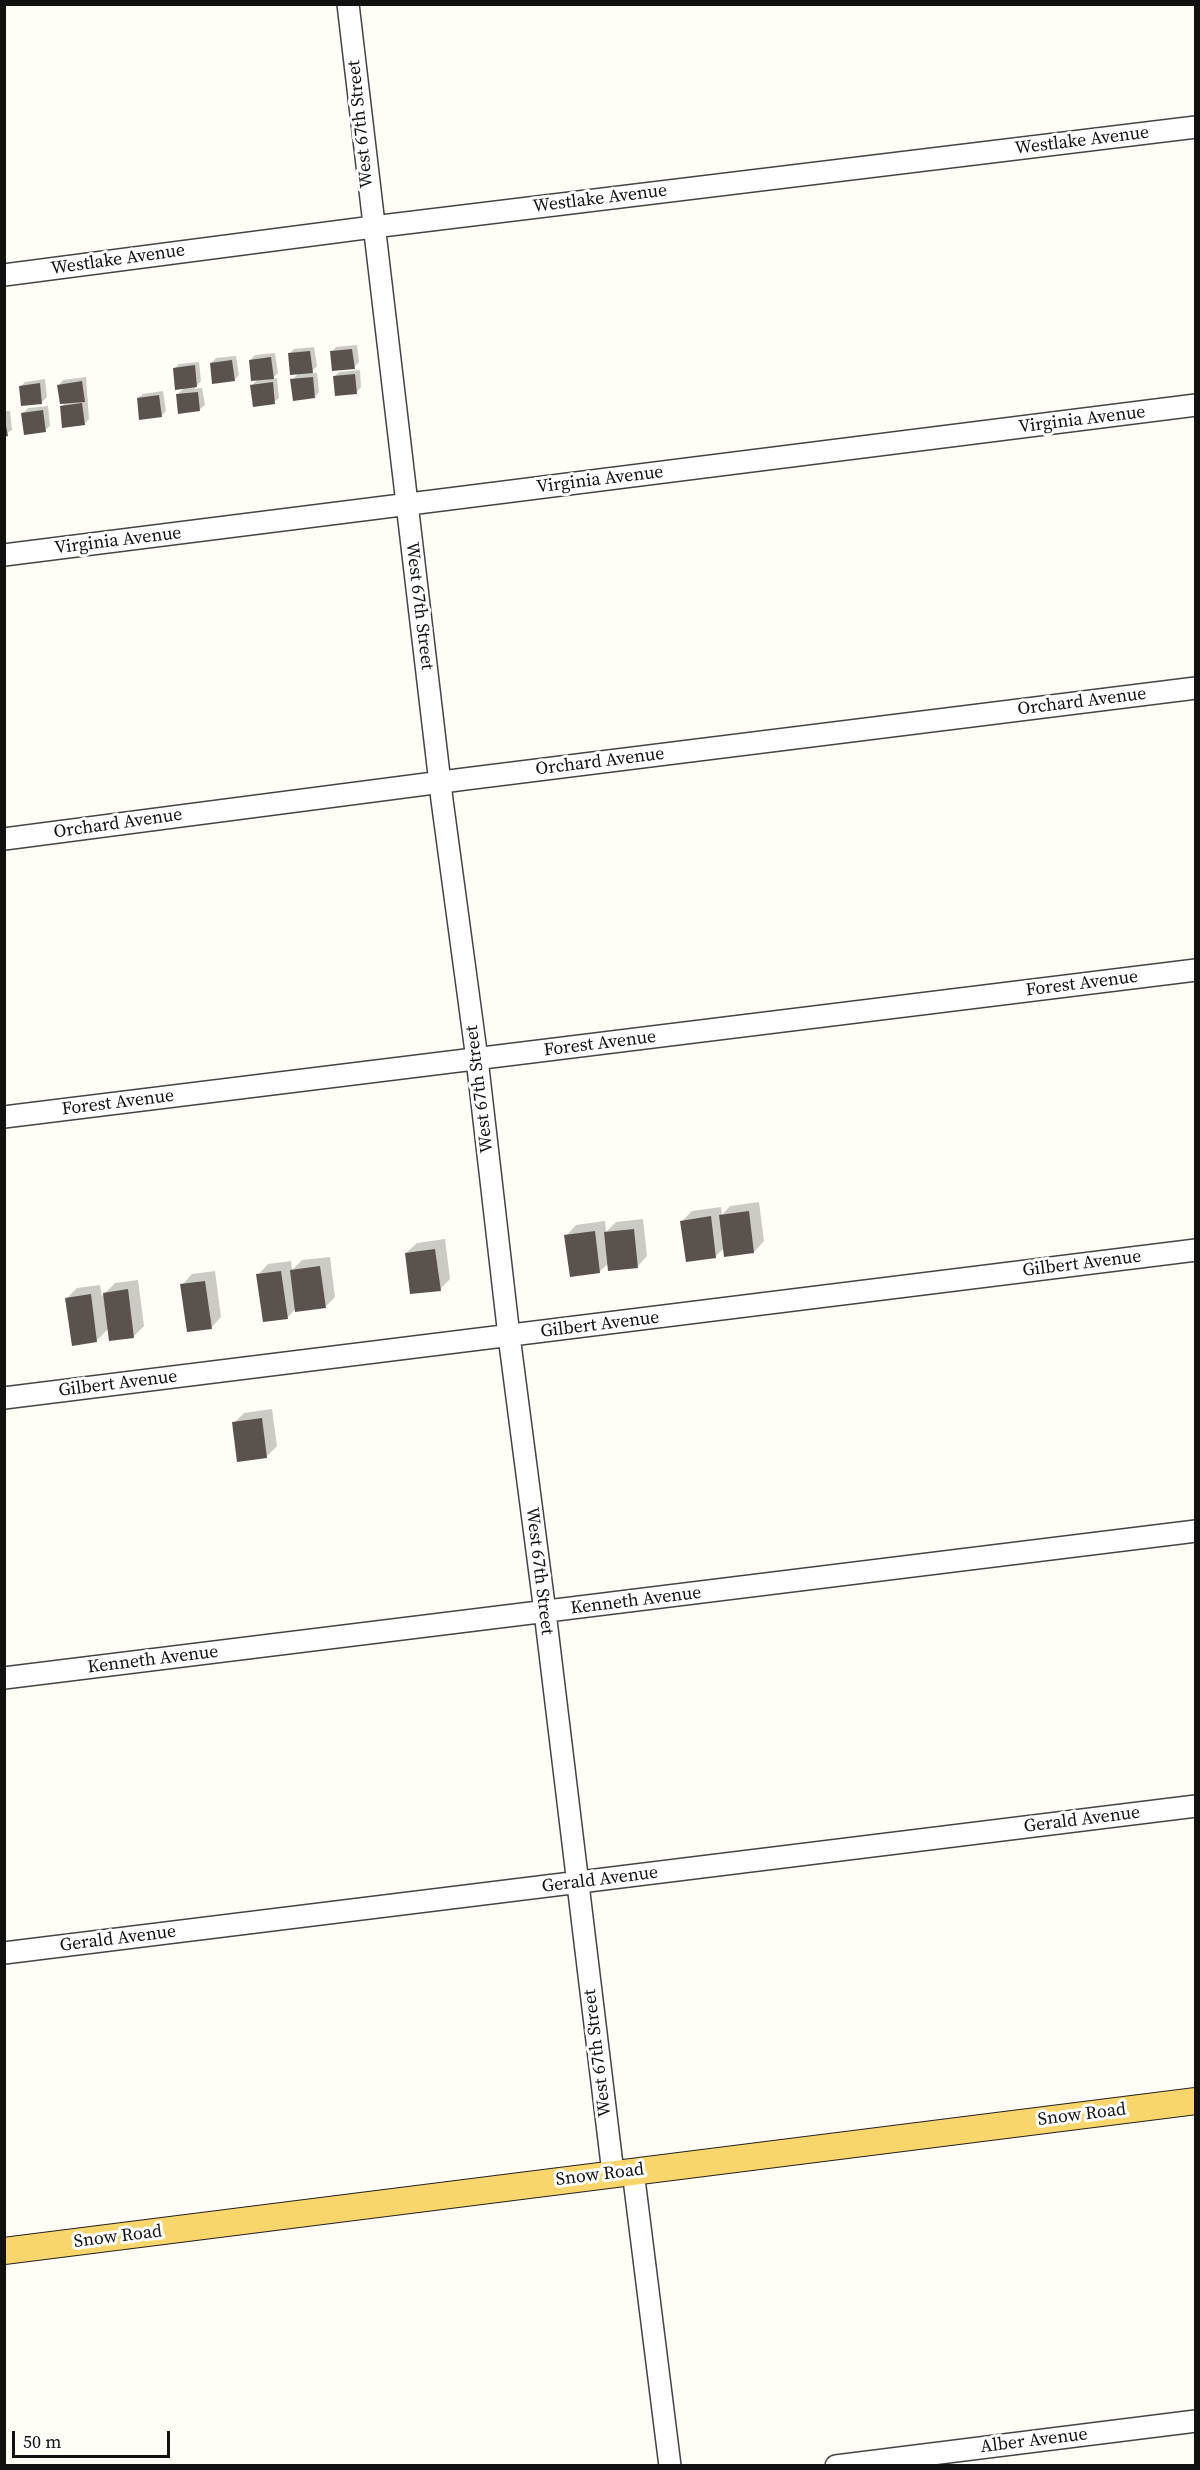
<!DOCTYPE html>
<html>
<head>
<meta charset="utf-8">
<style>
	body { margin:0 }
	#map { position:relative; width:1200px; height:2470px; overflow:hidden; background:#fffdf5; font-family:"Source Serif 4",serif }
	canvas { display:block }
	.frame { position:absolute; inset:0; border:6px solid #111; pointer-events:none }
	.scale { position:absolute; left:12px; top:2431px; width:158px; height:27px; box-sizing:border-box; border:3px solid #111; border-top:0; padding-left:8px; font-size:18px; line-height:21px; white-space:nowrap; color:#111; -webkit-text-stroke:4px #fff; paint-order:stroke }
</style>
</head>
<body>
<div id="map">
<canvas width="1200" height="2470"></canvas>
<div class="frame"></div>
<div class="scale">50 m</div>
</div>
<script>
const g = document.querySelector('canvas').getContext('2d');
g.lineJoin = 'round';
function fill(path, color) { g.fillStyle = color; g.fill(path, 'evenodd'); }
const toPath = rows => new Path2D(rows.map(r => 'M' + r).join(''));
function trace(path, color, width, dash) { g.strokeStyle = color; g.lineWidth = width; g.lineCap = dash ? 'butt' : 'round'; g.setLineDash(dash || []); g.stroke(path); }
function drawText(font, color, halo, rows, align = 'center') {
  g.font = font + ' "Source Serif 4",serif'; g.lineWidth = 6; g.setLineDash([]); g.textBaseline = 'middle'; g.strokeStyle = halo; g.fillStyle = color; for (const [text, x, y, turn = 0] of rows) {
    g.save(); g.translate(x, y); g.rotate((+turn || 0) * Math.PI / 180); g.textAlign = isNaN(turn) ? turn : align; if (halo) g.strokeText(text, 0, 0); g.fillText(text, 0, 0); g.restore();
  }
}
fill(toPath([
	[357,345,359,362,354,367,332,352,336,347],
	[314,347,317,366,310,373,317,373,319,392,315,397,292,380,299,373,289,354,294,349],
	[275,353,278,373,272,379,277,378,279,398,274,402,252,385,258,379,250,360,255,355],
	[236,356,239,375,234,380,211,363,216,358],
	[199,362,201,381,194,389,202,388,205,405,200,409,177,395,185,387,174,369,179,364],
	[360,370,361,387,357,392,334,377,339,372],
	[86,377,89,419,84,424,61,407,66,402,59,385,63,380],
	[45,379,47,397,42,402,20,387,25,382],
	[163,391,166,411,161,416,138,398,143,394],
	[48,406,50,426,45,430,23,413,28,408],
	[4,411,10,411,12,430,4,435],
	[759,1202,764,1241,754,1252,724,1248,715,1257,682,1221,692,1211,721,1207,722,1215,730,1206],
	[643,1219,647,1256,637,1267,609,1263,599,1272,566,1236,576,1225,605,1221,606,1232,616,1222],
	[445,1239,450,1279,440,1289,406,1253,417,1243],
	[330,1257,335,1297,325,1307,296,1308,287,1318,258,1275,268,1264,291,1261,292,1270,302,1260],
	[215,1271,221,1317,211,1328,182,1285,192,1274],
	[138,1280,144,1326,134,1336,109,1328,96,1341,67,1298,77,1288,100,1285,102,1296,115,1283],
	[272,1409,277,1446,266,1457,234,1423,244,1413]
]), '#0003');
fill(toPath([
	[352,349,355,369,332,371,330,351],
	[310,351,313,373,290,375,288,353],
	[271,357,274,379,251,381,249,360],
	[232,360,235,381,212,384,210,363],
	[195,365,197,387,175,390,173,368],
	[355,374,357,394,335,396,333,376],
	[313,377,315,398,293,401,290,379],
	[82,381,85,402,60,404,57,385],
	[273,382,275,404,253,407,250,385],
	[40,383,42,404,21,406,19,386],
	[198,392,200,411,178,414,176,394],
	[159,395,162,417,139,420,137,398],
	[82,403,85,425,62,428,60,406],
	[43,410,46,432,24,435,21,413],
	[4,415,8,436,4,437],
	[749,1211,754,1253,724,1257,719,1215],
	[711,1216,716,1258,686,1262,680,1221],
	[634,1229,638,1268,608,1271,604,1232],
	[595,1231,600,1273,570,1277,564,1235],
	[435,1249,441,1291,410,1294,405,1253],
	[320,1266,326,1308,295,1312,290,1270],
	[281,1271,288,1319,263,1322,256,1274],
	[205,1281,212,1329,187,1332,180,1284],
	[128,1289,134,1338,109,1341,103,1293],
	[91,1294,97,1342,72,1346,65,1298],
	[262,1418,267,1458,237,1462,232,1422]
]), '#5a524d');
const minor = toPath([
	[348,4,442,800,477,1059,509,1336,545,1612,613,2173],
	[4,275,373,227,1196,127],
	[4,555,1196,405],
	[4,839,465,779,1196,688],
	[4,1117,1196,970],
	[4,1398,1196,1250],
	[4,1678,1196,1531],
	[4,1953,1196,1806],
	[633,2171,670,2466],
	[836,2466,1196,2421]
]);
const major = toPath([
	[4,2251,1196,2101]
]);
trace(minor, '#444', 24);
trace(major, '#222', 28);
trace(minor, '#fff', 21);
trace(major, '#f9d66b', 26);
drawText('18px', '#111', '#fff', [
	["West 67th Street",361,124,-96],
	["Westlake Avenue",1082,141,-7],
	["Westlake Avenue",600,199,-7],
	["Westlake Avenue",118,260,-8],
	["Virginia Avenue",1082,420,-7],
	["Virginia Avenue",600,480,-7],
	["Virginia Avenue",118,541,-7],
	["West 67th Street",419,606,83],
	["Orchard Avenue",1082,702,-7],
	["Orchard Avenue",600,762,-7],
	["Orchard Avenue",118,824,-8],
	["Forest Avenue",1082,984,-7],
	["Forest Avenue",600,1044,-7],
	["West 67th Street",480,1089,-97],
	["Forest Avenue",118,1103,-7],
	["Gilbert Avenue",1082,1264,-7],
	["Gilbert Avenue",600,1325,-7],
	["Gilbert Avenue",118,1384,-7],
	["West 67th Street",539,1571,83],
	["Kenneth Avenue",636,1601,-7],
	["Kenneth Avenue",153,1660,-7],
	["Gerald Avenue",1082,1820,-7],
	["Gerald Avenue",600,1880,-7],
	["Gerald Avenue",118,1939,-7],
	["West 67th Street",598,2053,-97],
	["Snow Road",1082,2115,-7],
	["Snow Road",600,2175,-7],
	["Snow Road",118,2237,-7],
	["Alber Avenue",1034,2441,-7]
]);
</script>
</body>
</html>
